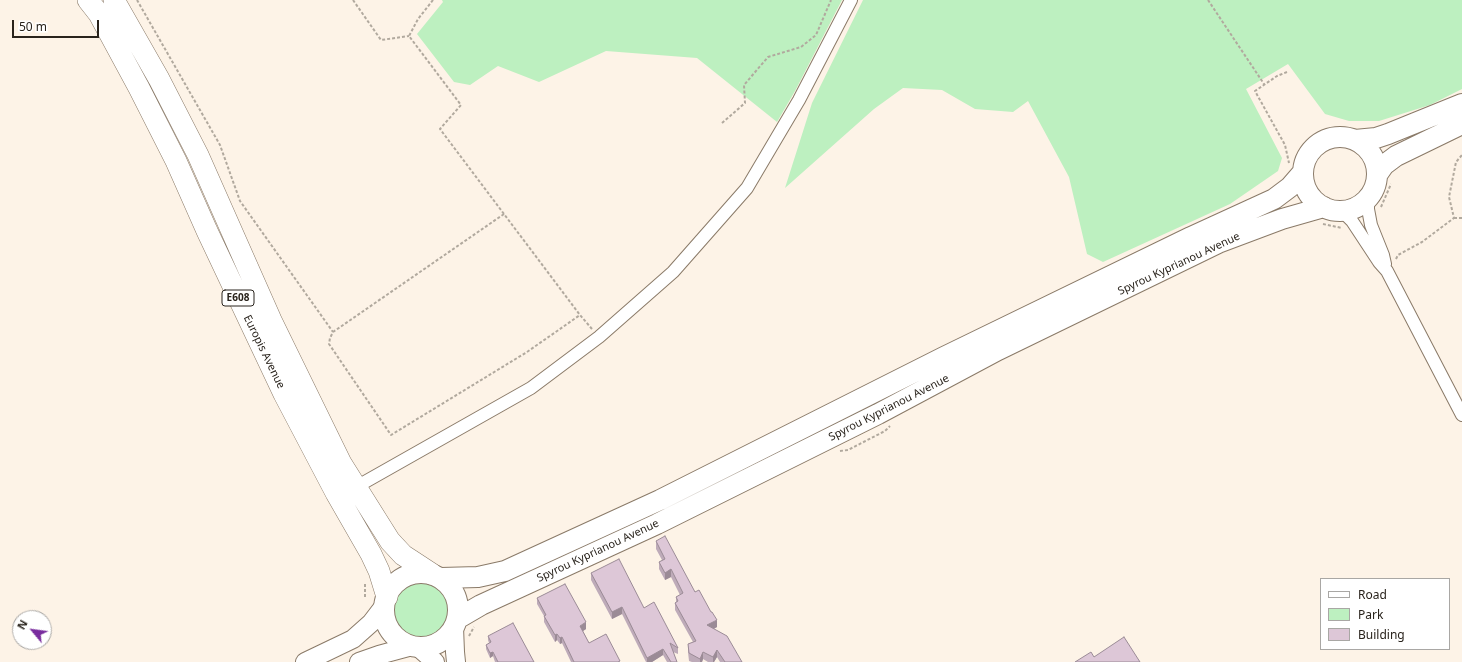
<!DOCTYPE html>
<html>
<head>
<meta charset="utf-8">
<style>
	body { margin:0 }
	#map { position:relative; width:1462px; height:662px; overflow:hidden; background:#fdf3e7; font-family:"Noto Sans",sans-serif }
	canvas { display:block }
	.legend { position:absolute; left:1320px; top:578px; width:130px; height:72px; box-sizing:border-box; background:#fff; border:1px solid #a9a7a4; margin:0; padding:5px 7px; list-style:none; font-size:12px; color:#29231c }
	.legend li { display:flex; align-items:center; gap:8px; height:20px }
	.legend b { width:20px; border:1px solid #a9a7a4 }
	.north { position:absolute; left:12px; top:610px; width:40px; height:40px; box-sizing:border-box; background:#fff; border:1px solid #a9a7a4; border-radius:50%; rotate:299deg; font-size:11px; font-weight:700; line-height:16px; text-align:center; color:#29231c }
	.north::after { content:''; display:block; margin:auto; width:14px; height:18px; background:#792c9e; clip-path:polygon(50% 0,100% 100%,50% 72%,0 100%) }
	.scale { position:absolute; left:12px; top:20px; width:87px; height:18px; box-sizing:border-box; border:2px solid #29231c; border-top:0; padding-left:5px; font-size:12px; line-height:14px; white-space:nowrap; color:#29231c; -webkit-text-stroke:3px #fff; paint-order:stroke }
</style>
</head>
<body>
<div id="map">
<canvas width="1462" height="662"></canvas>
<ul class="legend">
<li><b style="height:5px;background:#fff"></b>Road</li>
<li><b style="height:11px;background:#bdf0c0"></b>Park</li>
<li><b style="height:11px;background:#ddc7d7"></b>Building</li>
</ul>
<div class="north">N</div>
<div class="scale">50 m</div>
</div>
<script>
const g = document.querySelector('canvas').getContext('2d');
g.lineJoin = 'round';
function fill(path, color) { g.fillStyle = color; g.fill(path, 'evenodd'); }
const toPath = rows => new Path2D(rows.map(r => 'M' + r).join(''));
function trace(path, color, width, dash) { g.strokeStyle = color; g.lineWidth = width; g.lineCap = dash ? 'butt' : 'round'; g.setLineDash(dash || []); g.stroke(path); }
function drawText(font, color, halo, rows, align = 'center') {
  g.font = font + ' "Noto Sans",sans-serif'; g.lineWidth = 3; g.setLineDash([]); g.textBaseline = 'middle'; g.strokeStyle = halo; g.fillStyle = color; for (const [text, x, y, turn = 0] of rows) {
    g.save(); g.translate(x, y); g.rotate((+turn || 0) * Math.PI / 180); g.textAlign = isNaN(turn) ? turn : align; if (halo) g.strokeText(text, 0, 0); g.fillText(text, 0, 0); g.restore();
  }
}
fill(toPath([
	[442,0,842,0,795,91,777,122,697,58,606,51,539,82,498,66,470,85,454,82,417,34,443,2],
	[863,0,1462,0,1462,89,1430,105,1379,121,1349,121,1325,114,1288,64,1246,89,1282,158,1278,171,1230,204,1103,262,1087,254,1069,177,1028,101,1013,112,975,109,942,90,903,88,874,109,785,188,812,103],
	'393 610a28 28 0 1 1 56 0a28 28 0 1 1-56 0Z'
]), '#bdf0c0');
const minor = toPath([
	[1368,197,1368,209,1371,225,1383,255,1385,264],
	[1341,210,1352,221,1379,262,1387,271,1462,415],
	[356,487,531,388,599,337,673,272,747,188,799,100,851,0]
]);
const secondary = toPath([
	[454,627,455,652,456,662],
	[418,647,435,662],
	[305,662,353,639,371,623,384,606],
	[359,662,379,655,412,646]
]);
const primary = toPath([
	'1303 174a37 37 0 1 1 74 0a37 37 0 1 1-74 0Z',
	[1355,140,1376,138,1388,134,1462,104],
	[1377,175,1384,165,1396,156,1462,124],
	'384 610a37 37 0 1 1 74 0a37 37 0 1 1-74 0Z',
	[441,578,478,577,505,571,660,500,944,357,1191,237,1274,199,1290,187,1303,172],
	[457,619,481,605,657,524,878,414,998,350,1218,243,1282,219,1324,207]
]);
const trunk = toPath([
	[88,0,99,14,139,88,176,161,207,231,284,394,336,493,371,554,379,571,387,597],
	[114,0,159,79,198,155,271,320,341,463,390,541,403,555,432,574]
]);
trace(minor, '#8a7a68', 14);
trace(secondary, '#8a7a68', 20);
trace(primary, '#8a7a68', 22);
trace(trunk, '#8a7a68', 22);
trace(toPath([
	[137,0,220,145,240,201,333,332],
	[353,0,381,40,409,36],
	[433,0,418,19,409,36,461,105,440,129,580,315,592,329],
	[1208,0,1264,84],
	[1287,72,1277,76,1255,91,1285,145,1289,163],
	[722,123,745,103,744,85,768,57,801,47,816,35,831,0],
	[1381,207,1391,184],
	[504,214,333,332,330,338,329,344,391,435,527,352,580,315],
	[1454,218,1462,218],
	[1323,224,1342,228],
	[1396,259,1398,255,1422,242,1454,218,1449,197,1456,162,1462,155],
	[840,451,848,450,885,431,890,426],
	[365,584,365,597],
	[469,636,474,627]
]), '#b1a99e', 2, [3, 2]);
trace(minor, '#fff', 12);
trace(secondary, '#fff', 18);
trace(primary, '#fff', 20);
trace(trunk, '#fff', 21);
fill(toPath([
	[656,541,695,592,717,627,714,629,742,662,720,662,717,657,714,662,708,662,703,659,702,662,692,662,689,661,688,652,688,644,693,642,675,610,675,603,676,602,676,597,680,595,671,577,665,580,659,569,659,562,662,560,656,549],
	[591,573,644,608,678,648,678,654,673,652,677,662,667,662,663,655,652,662,646,662,622,614,612,619,591,580],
	[537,598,586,629,583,631,589,643,620,662,571,662,562,643,560,644,557,640,555,642,544,622,544,616,537,604],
	[488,636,534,662,495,662,493,656,490,658,486,649,486,645,489,643,488,640]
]), '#beabb9');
fill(toPath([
	[671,569,671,577,665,580,665,573],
	[622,607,622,614,612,619,612,612],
	[717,620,717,627,707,632,707,625],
	[586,622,586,629,580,633,580,626],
	[557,634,557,640,555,642,555,635],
	[562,637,562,643,560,644,560,638],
	[663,649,663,655,652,662,647,662,647,658],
	[717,650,717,657,714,662,713,662,713,657],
	[493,652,493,656,490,658,490,653],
	[703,652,703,659,702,662,700,662,700,659]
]), '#9b8b96');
const building = toPath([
	[665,536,695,592,699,590,711,612,712,612,717,620,707,625,727,636,742,662,725,662,717,650,713,657,703,652,700,659,689,653,688,644,696,641,675,603,678,601,676,597,683,593,671,569,665,573,659,562,665,559,656,541,665,536],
	[619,559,644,608,654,602,678,648,670,643,677,662,671,662,663,649,647,658,622,607,612,612,591,573,619,559],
	[565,584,586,622,580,626,589,643,606,634,620,661,618,662,574,662,562,637,560,638,557,634,555,635,544,616,546,615,537,598,565,584],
	[513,623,534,662,498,662,493,652,490,653,486,645,491,642,488,636,513,623],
	[1124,637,1140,662,1075,662,1091,652,1094,657,1124,637]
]);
fill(building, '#ddc7d7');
trace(building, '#9b8b96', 1);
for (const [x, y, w] of [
	[238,298,32]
]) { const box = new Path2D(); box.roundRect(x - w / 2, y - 8, w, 16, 3); g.fillStyle = '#fff'; g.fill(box); trace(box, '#29231c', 1); }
drawText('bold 10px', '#29231c', null, [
	["E608",238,298]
]);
drawText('11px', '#29231c', '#fff', [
	["Spyrou Kyprianou Avenue",1179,264,-25],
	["Europis Avenue",264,352,64],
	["Spyrou Kyprianou Avenue",889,408,-27],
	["Spyrou Kyprianou Avenue",598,551,-25]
]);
</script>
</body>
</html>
